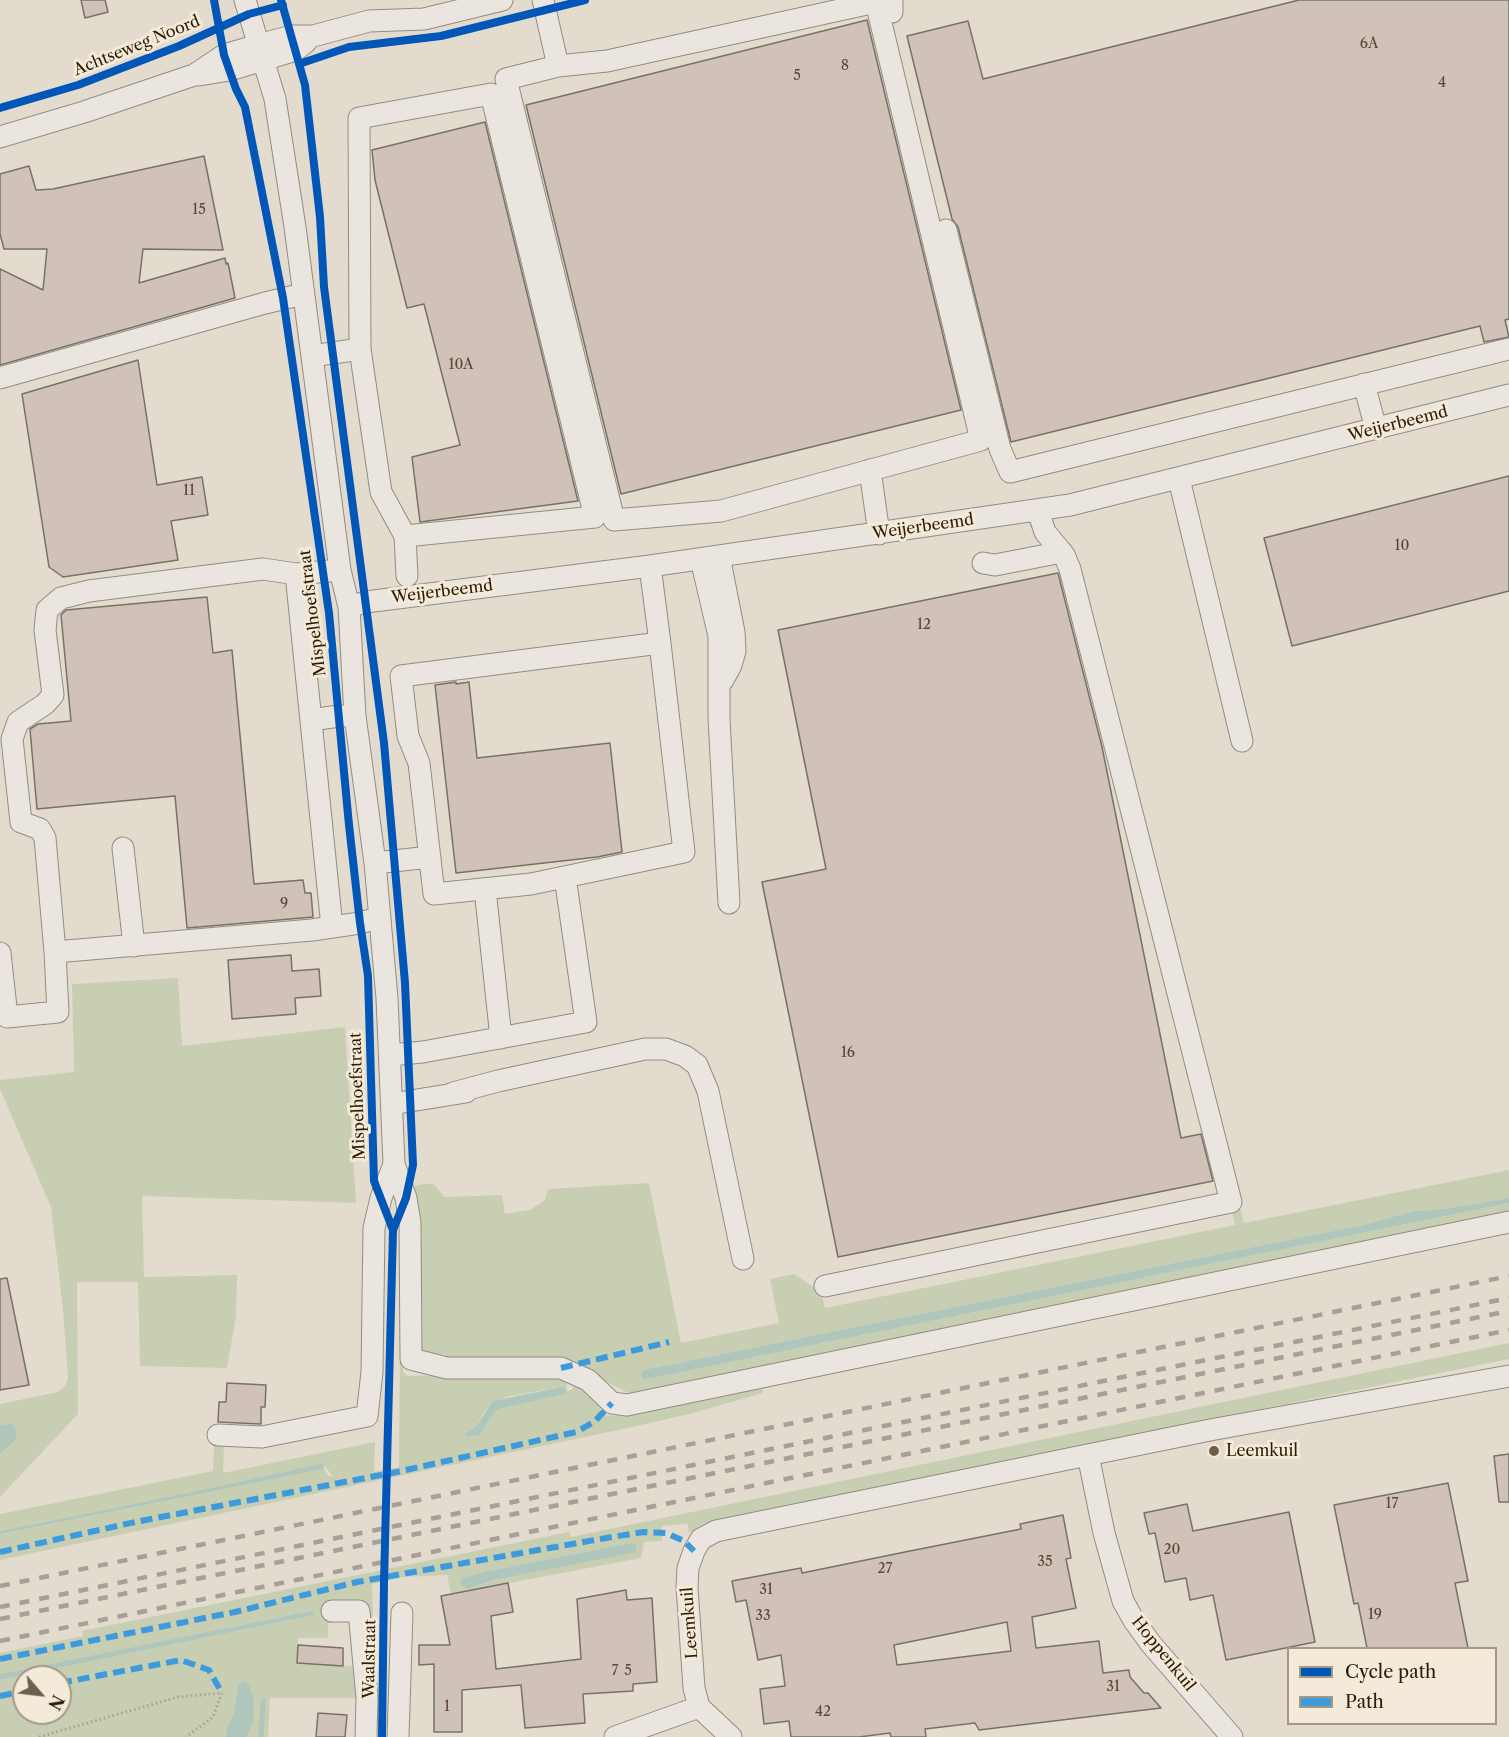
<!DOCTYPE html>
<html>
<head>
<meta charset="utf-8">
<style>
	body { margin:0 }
	#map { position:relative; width:1509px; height:1737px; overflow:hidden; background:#e3dcce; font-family:"Libre Caslon Text",serif }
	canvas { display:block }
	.legend { position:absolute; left:1287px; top:1647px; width:210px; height:78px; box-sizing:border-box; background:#f3ead9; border:2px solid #a59884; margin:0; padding:8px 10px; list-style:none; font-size:18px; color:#2f1c04 }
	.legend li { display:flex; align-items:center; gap:12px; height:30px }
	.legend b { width:30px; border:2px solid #a59884 }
	.north { position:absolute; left:12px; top:1665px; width:60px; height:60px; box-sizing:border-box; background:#f3ead9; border:2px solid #a59884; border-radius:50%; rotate:118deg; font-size:16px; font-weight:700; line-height:24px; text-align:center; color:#2f1c04 }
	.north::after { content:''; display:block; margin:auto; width:21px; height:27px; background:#6e5f4b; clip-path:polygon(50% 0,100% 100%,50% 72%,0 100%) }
</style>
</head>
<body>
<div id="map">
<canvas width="1509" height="1737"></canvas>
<ul class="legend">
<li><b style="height:8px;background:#0057b8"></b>Cycle path</li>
<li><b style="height:8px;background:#3d9bdd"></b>Path</li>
</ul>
<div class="north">N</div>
</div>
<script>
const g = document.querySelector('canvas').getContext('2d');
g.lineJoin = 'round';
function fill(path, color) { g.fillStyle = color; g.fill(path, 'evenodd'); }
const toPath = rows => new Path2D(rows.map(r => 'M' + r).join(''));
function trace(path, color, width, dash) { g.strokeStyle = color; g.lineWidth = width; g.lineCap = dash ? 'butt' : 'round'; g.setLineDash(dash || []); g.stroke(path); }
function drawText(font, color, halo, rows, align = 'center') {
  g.font = font + ' "Libre Caslon Text",serif'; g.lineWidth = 6; g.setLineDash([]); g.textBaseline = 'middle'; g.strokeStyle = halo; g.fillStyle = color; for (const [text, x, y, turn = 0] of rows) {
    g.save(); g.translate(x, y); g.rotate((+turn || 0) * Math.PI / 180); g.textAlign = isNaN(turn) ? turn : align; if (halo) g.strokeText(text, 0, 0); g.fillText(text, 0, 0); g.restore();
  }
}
fill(toPath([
	[178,978,182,1046,345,1027,356,1203,142,1196,144,1277,237,1275,236,1317,227,1368,140,1366,138,1282,77,1282,78,1414,0,1497,0,1404,58,1392,65,1386,68,1378,63,1310,51,1207,0,1089,0,1080,74,1072,72,984],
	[1509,1170,1509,1198,1444,1209,1414,1211,1363,1225,643,1370,641,1376,644,1380,1509,1203,1509,1213,633,1394,624,1391,589,1372,445,1361,445,1354,415,1354,417,1220,415,1186,425,1184,434,1184,444,1197,502,1195,505,1214,530,1210,545,1200,548,1189,649,1183,681,1343,779,1323,770,1279,794,1274,821,1292,825,1308,1235,1225,1232,1211,1240,1209,1244,1223],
	[401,1223,404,1256,403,1372,407,1376,543,1373,566,1375,567,1391,572,1390,575,1380,597,1400,601,1411,605,1415,611,1416,629,1415,762,1387,763,1393,693,1413,642,1425,0,1560,0,1534,324,1468,327,1475,333,1477,323,1463,221,1486,0,1531,0,1514,213,1471,214,1445,224,1445,223,1473,375,1442,374,1472,399,1467],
	[562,1387,565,1388,566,1394,499,1409,493,1414,480,1435,466,1437,465,1434,477,1425,484,1412,505,1397],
	[1509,1343,1509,1359,725,1518,703,1524,689,1533,688,1524,662,1526,662,1541,644,1542,641,1558,451,1594,447,1575,404,1577,372,1584,374,1654,373,1698,363,1607,332,1615,332,1623,328,1623,328,1638,298,1638,297,1662,360,1667,361,1698,270,1698,268,1737,0,1737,0,1680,314,1615,311,1611,0,1674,0,1653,83,1636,82,1631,569,1532,571,1537],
	[625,1544,636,1551,494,1580,470,1588,494,1570],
	[24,1677,60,1677,60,1713,24,1713]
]), '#c8ceb1');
fill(toPath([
	[1509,1198,1509,1203,643,1380,641,1376,643,1370,1363,1225,1414,1211,1444,1209],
	[562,1387,565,1388,566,1394,499,1409,493,1414,480,1435,466,1437,465,1434,477,1425,493,1401],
	[10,1424,13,1425,16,1433,16,1439,0,1454,0,1425],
	[323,1463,325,1466,322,1469,0,1534,0,1531,221,1486],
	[625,1544,636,1545,636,1552,494,1580,470,1588,466,1588,460,1583,462,1578,494,1570],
	[311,1611,314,1612,314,1615,0,1680,0,1674],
	[245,1681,250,1687,253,1697,254,1717,252,1724,246,1737,226,1737,226,1731,235,1711,238,1687,241,1682]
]), '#afc6bc');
trace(toPath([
	[261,1737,263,1701]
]), '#afc6bc', 5);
const building = toPath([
	[81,0,105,0,108,12,85,18,81,0],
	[1299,0,1509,0,1509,319,1505,320,1509,337,1484,342,1480,326,1011,442,958,227,952,219,907,36,968,21,983,79,1299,0],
	[867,20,961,410,621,494,526,105,867,20],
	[485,122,578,501,420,522,412,457,460,445,424,304,407,308,375,180,372,150,485,122],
	[204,156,223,250,143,249,139,283,225,258,226,264,228,263,235,298,0,365,0,269,43,290,47,249,4,249,0,234,0,174,29,166,36,190,53,189,204,156],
	[138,360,157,485,202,477,208,515,171,521,178,560,63,577,49,567,22,394,138,360],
	[1509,476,1509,591,1292,646,1264,538,1509,476],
	[1058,573,1102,747,1181,1138,1201,1134,1213,1181,838,1257,762,882,826,869,778,630,1058,573],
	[207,597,213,653,232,650,254,884,303,880,305,893,311,893,313,917,187,928,175,796,37,809,30,729,38,724,71,721,61,615,66,610,207,597],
	[456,682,456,684,469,682,477,758,610,743,622,852,597,857,456,873,435,685,456,682],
	[291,955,292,971,319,969,321,996,295,998,296,1014,232,1019,228,960,291,955],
	[7,1278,29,1385,0,1390,0,1279,7,1278],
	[227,1383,266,1385,265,1407,261,1407,261,1424,218,1422,219,1402,226,1402,227,1383],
	[1509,1454,1509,1502,1499,1502,1494,1456,1509,1454],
	[1448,1483,1468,1581,1455,1583,1468,1648,1367,1648,1358,1603,1354,1604,1334,1505,1448,1483],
	[1187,1504,1193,1531,1289,1512,1315,1642,1226,1660,1213,1595,1190,1600,1186,1578,1165,1582,1155,1533,1149,1534,1144,1513,1187,1504],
	[1063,1515,1071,1558,1066,1559,1076,1608,1032,1617,1036,1648,1099,1641,1103,1673,1129,1670,1130,1677,1144,1693,1148,1693,1161,1708,979,1730,975,1723,925,1729,926,1737,891,1737,890,1733,859,1737,791,1737,789,1721,764,1724,760,1689,785,1686,781,1655,758,1660,746,1600,736,1602,732,1581,801,1568,802,1573,905,1552,1021,1529,1020,1524,1063,1515],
	[1007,1622,1011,1651,897,1665,894,1645,1007,1622],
	[508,1583,513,1612,491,1616,496,1669,581,1659,577,1599,626,1590,627,1600,652,1598,657,1682,633,1684,633,1691,583,1694,585,1723,525,1728,521,1685,462,1690,462,1732,434,1732,434,1664,419,1665,419,1645,450,1645,441,1596,508,1583],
	[298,1645,343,1648,343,1666,297,1663,298,1645],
	[318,1713,347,1715,345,1737,316,1737,318,1713]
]);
fill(building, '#d0c2b8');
trace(building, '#787167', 1.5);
const minor = toPath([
	[245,0,275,99,295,227,340,570,349,607,355,716,375,863,387,998,394,1164,406,1198,410,1223,411,1359,447,1368,561,1368,588,1380,612,1403,627,1405,1509,1222],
	[543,0,558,66],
	[876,2,981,440,721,511,614,520,506,79,558,66,607,61,876,2],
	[892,12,892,0],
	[199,75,230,70,296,50,306,42],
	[0,137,84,112,194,75,224,55,258,45,292,36,313,36,369,21,424,19,502,0],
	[946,230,1000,449,1010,472,1509,349],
	[312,356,360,349,359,118,491,94,595,517,405,536,381,492,360,349],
	[0,378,265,303,303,294],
	[1364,384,1376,429],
	[870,470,879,534],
	[1179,479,1242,741],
	[405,536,407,576],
	[719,556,734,632,735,651,731,665,723,680],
	[701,559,719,636,719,719,729,903],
	[983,563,995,565,1062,552],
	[650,566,660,643,401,676,408,736,419,763,434,894,531,884,684,852,660,643],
	[340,570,296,574,263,569,89,591,61,598,47,610,45,630,53,695,45,704,18,722,12,739,21,822,40,829,45,838,55,952,312,930,360,923,380,917],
	[296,574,332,927],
	[349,607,366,602,650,566,1070,505,1509,395],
	[311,720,339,716,355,716],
	[123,848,134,946],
	[375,863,430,857],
	[485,889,501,1038],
	[0,953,7,1017,58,1012,55,952],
	[390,1055,423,1052,586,1022,565,877],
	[453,1093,498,1081,645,1049,666,1049,685,1056,697,1065,708,1091,743,1259],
	[392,1104,466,1092],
	[825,1286,1231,1202,1070,569,1064,555,1045,532,1038,511],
	[218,1435,262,1437,367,1416,372,1372,374,1228,381,1198,394,1164],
	[1088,1455,1104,1533,1123,1601,1133,1619,1151,1644,1232,1737],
	[332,1611,359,1611,367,1698,366,1737],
	[699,1707,694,1688,687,1587,688,1568,694,1551,701,1539,716,1531,1210,1430,1509,1376],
	[699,1707,731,1737],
	[398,1737,402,1613],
	[615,1737,699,1707]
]);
trace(minor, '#928c81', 23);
trace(toPath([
	[39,1737,178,1697,222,1693,213,1717,186,1737]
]), '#a5a098', 3, [1.5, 3]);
trace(minor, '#eae5de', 21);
trace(toPath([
	[0,1586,1509,1276],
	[0,1607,1509,1298],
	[0,1619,1509,1311],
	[0,1641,1509,1330]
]), '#a5a098', 4.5, [10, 10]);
trace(toPath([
	[561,1368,669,1342],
	[0,1552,135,1522,397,1472,576,1432,594,1422,612,1403],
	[0,1659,235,1612,357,1582,612,1537,644,1532,666,1533,684,1541,694,1551],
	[60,1683,181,1660,209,1670,222,1693],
	[0,1696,24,1691]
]), '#3d9bdd', 6, [12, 6]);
trace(toPath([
	[214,0,224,55,236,89,245,107,283,298,329,613,349,825,360,923,368,976,374,1181,393,1230],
	[281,0,305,85,320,217,324,287,384,743,405,983,413,1165,406,1198,393,1230,384,1582,382,1737],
	[299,64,349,47,441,36,585,0],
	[0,108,78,85,179,46,249,14,283,5]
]), '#0057b8', 8);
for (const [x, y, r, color] of [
	[1214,1451,6,"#6e5f4b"]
]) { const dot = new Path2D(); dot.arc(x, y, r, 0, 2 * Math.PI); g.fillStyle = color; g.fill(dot); trace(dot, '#f3ead9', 2); }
drawText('14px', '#594733', null, [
	["6A",1369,44],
	["8",845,66],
	["5",797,76],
	["4",1442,83],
	["15",199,210],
	["10A",461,365],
	["11",189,491],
	["10",1402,546],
	["12",924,625],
	["9",284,904],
	["16",848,1053],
	["17",1392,1504],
	["20",1172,1550],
	["35",1045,1562],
	["27",885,1569],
	["31",766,1590],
	["19",1375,1615],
	["33",763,1616],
	["7",615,1671],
	["5",628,1671],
	["31",1113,1687],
	["1",447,1707],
	["42",823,1712]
]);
drawText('16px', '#2f1c04', '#f3ead9', [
	["Achtseweg Noord",137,46,-22],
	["Weijerbeemd",1398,424,-14],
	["Weijerbeemd",923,527,-8],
	["Weijerbeemd",442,592,-7],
	["Mispelhoefstraat",313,613,-97],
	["Mispelhoefstraat",358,1096,-92],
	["Leemkuil",690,1623,-94],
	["Hoppenkuil",1163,1654,51],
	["Waalstraat",370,1659,-89]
]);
drawText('16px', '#2f1c04', '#f3ead9', [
	["Leemkuil",1226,1451]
], 'left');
</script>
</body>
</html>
